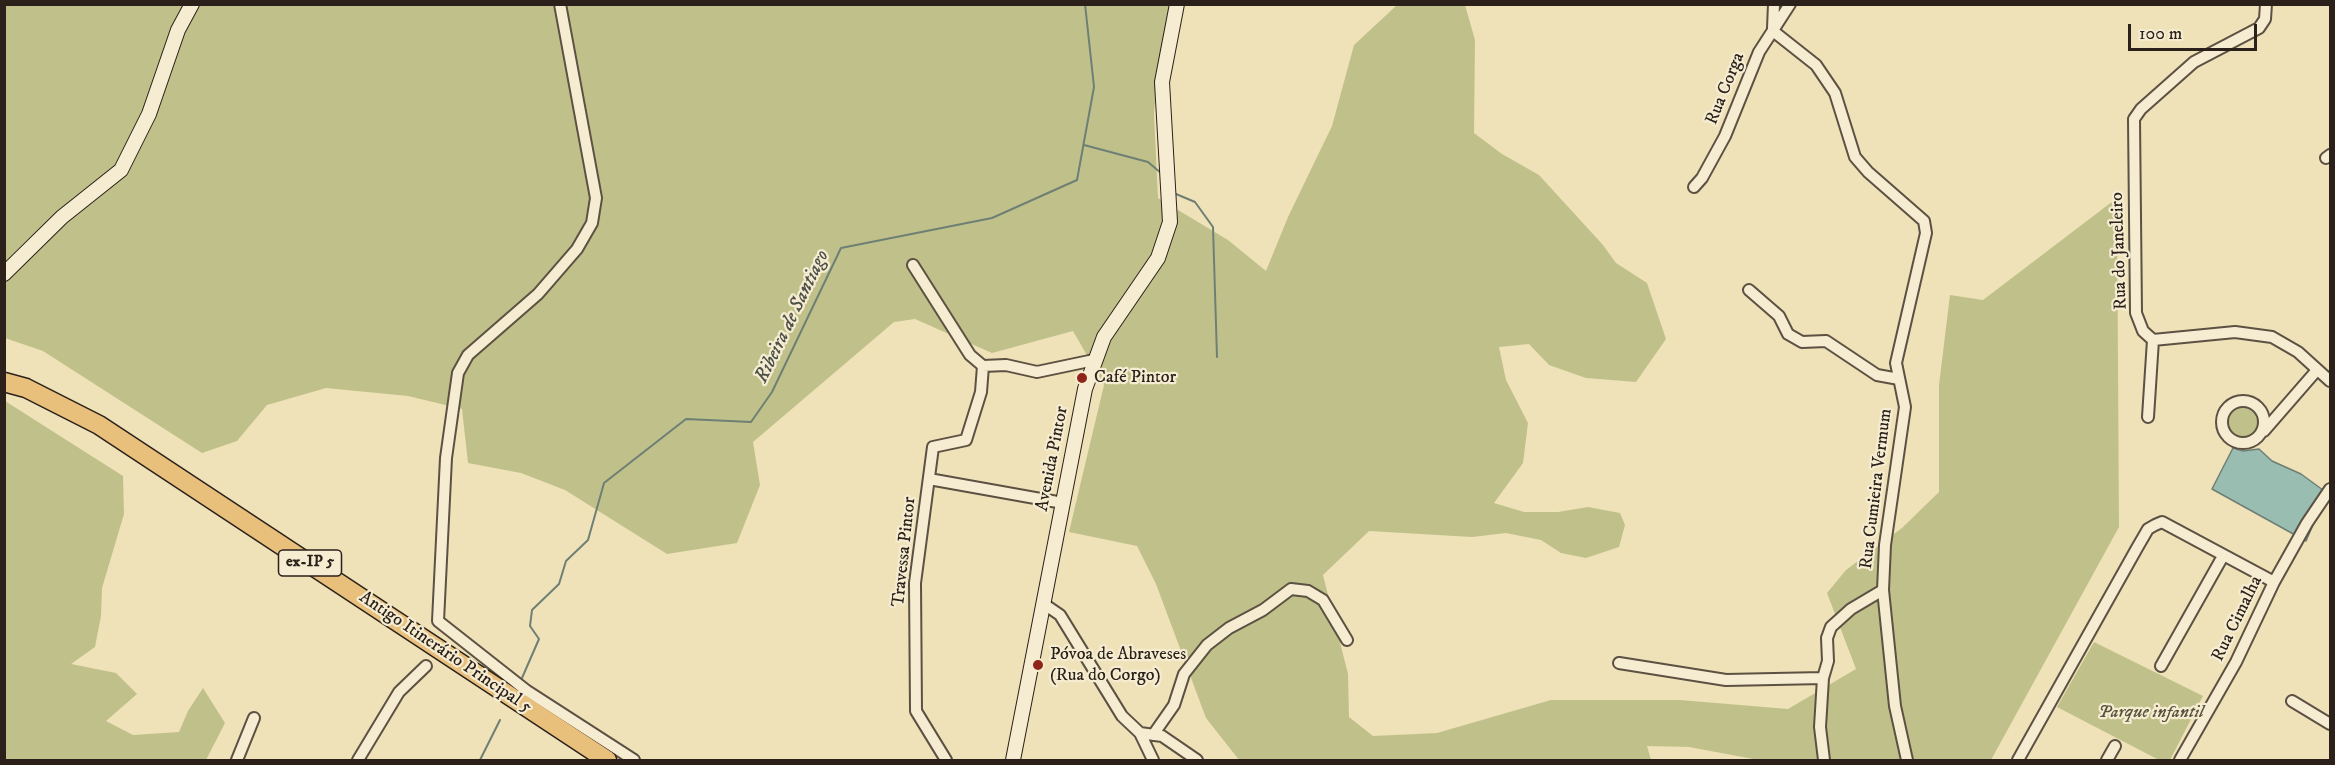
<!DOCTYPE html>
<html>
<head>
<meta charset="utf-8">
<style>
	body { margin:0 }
	#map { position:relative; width:2335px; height:765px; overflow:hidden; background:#efe1b8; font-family:"IM FELL DW Pica",serif }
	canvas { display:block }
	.frame { position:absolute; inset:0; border:6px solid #2b211a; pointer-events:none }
	.scale { position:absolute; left:2128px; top:24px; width:129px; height:27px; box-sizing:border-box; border:3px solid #2b211a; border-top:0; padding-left:8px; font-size:18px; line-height:21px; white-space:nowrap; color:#2b211a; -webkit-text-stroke:4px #f5ecd1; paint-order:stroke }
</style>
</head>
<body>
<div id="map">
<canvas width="2335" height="765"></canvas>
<div class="frame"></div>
<div class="scale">100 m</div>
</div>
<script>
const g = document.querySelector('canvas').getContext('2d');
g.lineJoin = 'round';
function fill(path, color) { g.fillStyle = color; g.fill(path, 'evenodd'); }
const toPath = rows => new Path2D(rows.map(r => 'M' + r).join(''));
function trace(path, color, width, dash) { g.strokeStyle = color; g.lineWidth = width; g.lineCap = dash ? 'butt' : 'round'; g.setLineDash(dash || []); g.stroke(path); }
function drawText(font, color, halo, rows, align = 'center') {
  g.font = font + ' "IM FELL DW Pica",serif'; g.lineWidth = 4.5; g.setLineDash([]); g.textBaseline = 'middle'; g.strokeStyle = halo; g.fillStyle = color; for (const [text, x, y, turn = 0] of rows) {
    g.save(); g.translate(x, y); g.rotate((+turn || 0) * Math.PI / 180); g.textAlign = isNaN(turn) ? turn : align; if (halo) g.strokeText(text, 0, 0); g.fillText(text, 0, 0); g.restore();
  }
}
fill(toPath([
	[5,5,1171,5,1159,59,1154,113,1158,198,1228,240,1266,271,1288,217,1332,126,1354,45,1397,5,1465,5,1475,40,1474,133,1502,154,1539,175,1603,245,1616,263,1647,283,1666,339,1636,382,1586,378,1549,365,1529,344,1499,347,1506,380,1528,423,1523,463,1494,503,1524,512,1558,512,1588,507,1620,513,1625,525,1619,547,1586,558,1561,553,1541,540,1506,533,1472,537,1369,531,1323,575,1348,674,1349,717,1373,736,1437,733,1551,700,1680,700,1788,709,1856,669,1827,593,1846,570,1902,528,1939,492,1939,385,1950,295,1983,300,2117,198,2119,527,1991,760,1759,760,1689,747,1647,746,1651,760,1239,760,1206,718,1156,584,1137,546,1069,532,1104,385,1073,331,992,353,915,319,894,322,753,442,760,485,737,543,667,554,565,490,521,473,468,463,462,409,408,396,326,388,267,405,237,441,202,453,43,351,5,338],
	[5,401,123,476,124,514,102,588,101,616,95,647,71,664,116,673,137,694,106,721,133,735,179,732,188,711,203,688,225,723,206,760,5,760],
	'2227 422a16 16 0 1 1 32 0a16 16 0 1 1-32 0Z',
	[2094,642,2203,696,2170,760,2159,760,2057,707]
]), '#c0c18a');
const water = toPath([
	[2233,448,2243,451,2259,449,2272,461,2301,474,2327,493,2306,541,2212,489,2233,448]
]);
fill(water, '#9abdb1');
trace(water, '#6e7f75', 1.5);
trace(toPath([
	[1084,145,1148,162,1161,173],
	[1176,194,1195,202,1213,227,1217,357],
	[522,678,539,639,530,626,532,610,559,584,566,561,588,540,604,483,686,419,751,422,772,392,841,248,992,218,1077,180,1094,87,1085,4],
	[480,760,500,720]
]), '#6e7f75', 2);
const street = toPath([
	[560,4,596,198,592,223,577,249,538,294,468,355,458,373,446,458,438,621,527,691,634,760],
	[2266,4,2265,19,2259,28,2194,62,2141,109,2134,119,2136,313,2143,331,2153,340,2235,332,2272,337,2298,352,2330,381],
	[1773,28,1774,4],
	[1773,31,1816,65,1835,93,1855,157,1868,172,1924,221,1926,233,1896,363,1905,407,1885,545,1883,590,1895,706,1907,760],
	[2326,158,2330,155],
	[1694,187,1702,178,1725,136,1759,52,1790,4],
	[913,265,970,355,983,366,1006,365,1037,372,1094,360],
	[1749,290,1779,316,1788,334,1802,342,1826,341,1877,375,1899,379],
	'2222 422a21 21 0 1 1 42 0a21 21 0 1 1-42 0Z',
	[2148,417,2153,340],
	[2264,431,2317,370],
	[929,479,1063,503],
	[1044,604,1060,615,1122,716,1140,733,1162,736,1197,760],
	[1619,663,1726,680,1823,678],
	[2161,666,2223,556],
	[2292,701,2330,724],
	[1140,733,1153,760],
	[1153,735,1174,705,1184,674,1207,645,1229,628,1263,610,1291,589,1308,591,1323,600,1347,640],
	[237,760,254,718],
	[358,760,399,692,426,666],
	[946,760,916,711,915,583,933,447,966,440,981,392,983,366],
	[1824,760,1820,727,1823,678,1828,661,1827,638,1831,627,1851,609,1883,590],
	[2018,760,2137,548,2148,529,2155,525,2162,522,2274,582],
	[2107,760,2115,746],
	[2180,760,2236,662,2274,582,2307,523,2330,489]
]);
const secondary = toPath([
	[4,274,62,217,121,170,149,114,178,30,192,4],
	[1013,760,1085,389,1104,337,1158,258,1170,222,1162,82,1177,4]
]);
const highway = toPath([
	[4,382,26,388,99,425,607,760]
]);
trace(street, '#5c5142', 14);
trace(secondary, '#2b211a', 16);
trace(highway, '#2b211a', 21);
trace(street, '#f5ecd1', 10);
trace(secondary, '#f5ecd1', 14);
trace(highway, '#e8c07c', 18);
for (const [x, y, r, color] of [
	[1082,378,6,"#8f2418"],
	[1038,665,6,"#8f2418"]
]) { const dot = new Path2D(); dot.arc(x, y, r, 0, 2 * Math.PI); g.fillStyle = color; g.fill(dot); trace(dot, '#f5ecd1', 2); }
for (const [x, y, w] of [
	[310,563,63]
]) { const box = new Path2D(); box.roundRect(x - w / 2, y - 13, w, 26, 4.5); g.fillStyle = '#f5ecd1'; g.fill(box); trace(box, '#2b211a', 1.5); }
drawText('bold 16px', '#2b211a', null, [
	["ex-IP 5",310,563]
]);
drawText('18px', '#2b211a', '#f5ecd1', [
	["Rua Corga",1726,89,-68],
	["Rua do Janeleiro",2120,251,-92],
	["Avenida Pintor",1053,459,-79],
	["Rua Cumieira Vermum",1877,489,-83],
	["Travessa Pintor",905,552,-84],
	["Rua Cimalha",2238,619,-64],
	["Antigo Itinerário Principal 5",445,653,34]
]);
drawText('18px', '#2b211a', '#f5ecd1', [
	["Café Pintor",1094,378],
	["Póvoa de Abraveses",1050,655],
	["(Rua do Corgo)",1050,676]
], 'left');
drawText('italic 18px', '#58513c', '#f5ecd1', [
	["Parque infantil",2151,713]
]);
drawText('italic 20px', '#4c5047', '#f5ecd1', [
	["Ribeira de Santiago",793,317,-64]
]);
</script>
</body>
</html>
